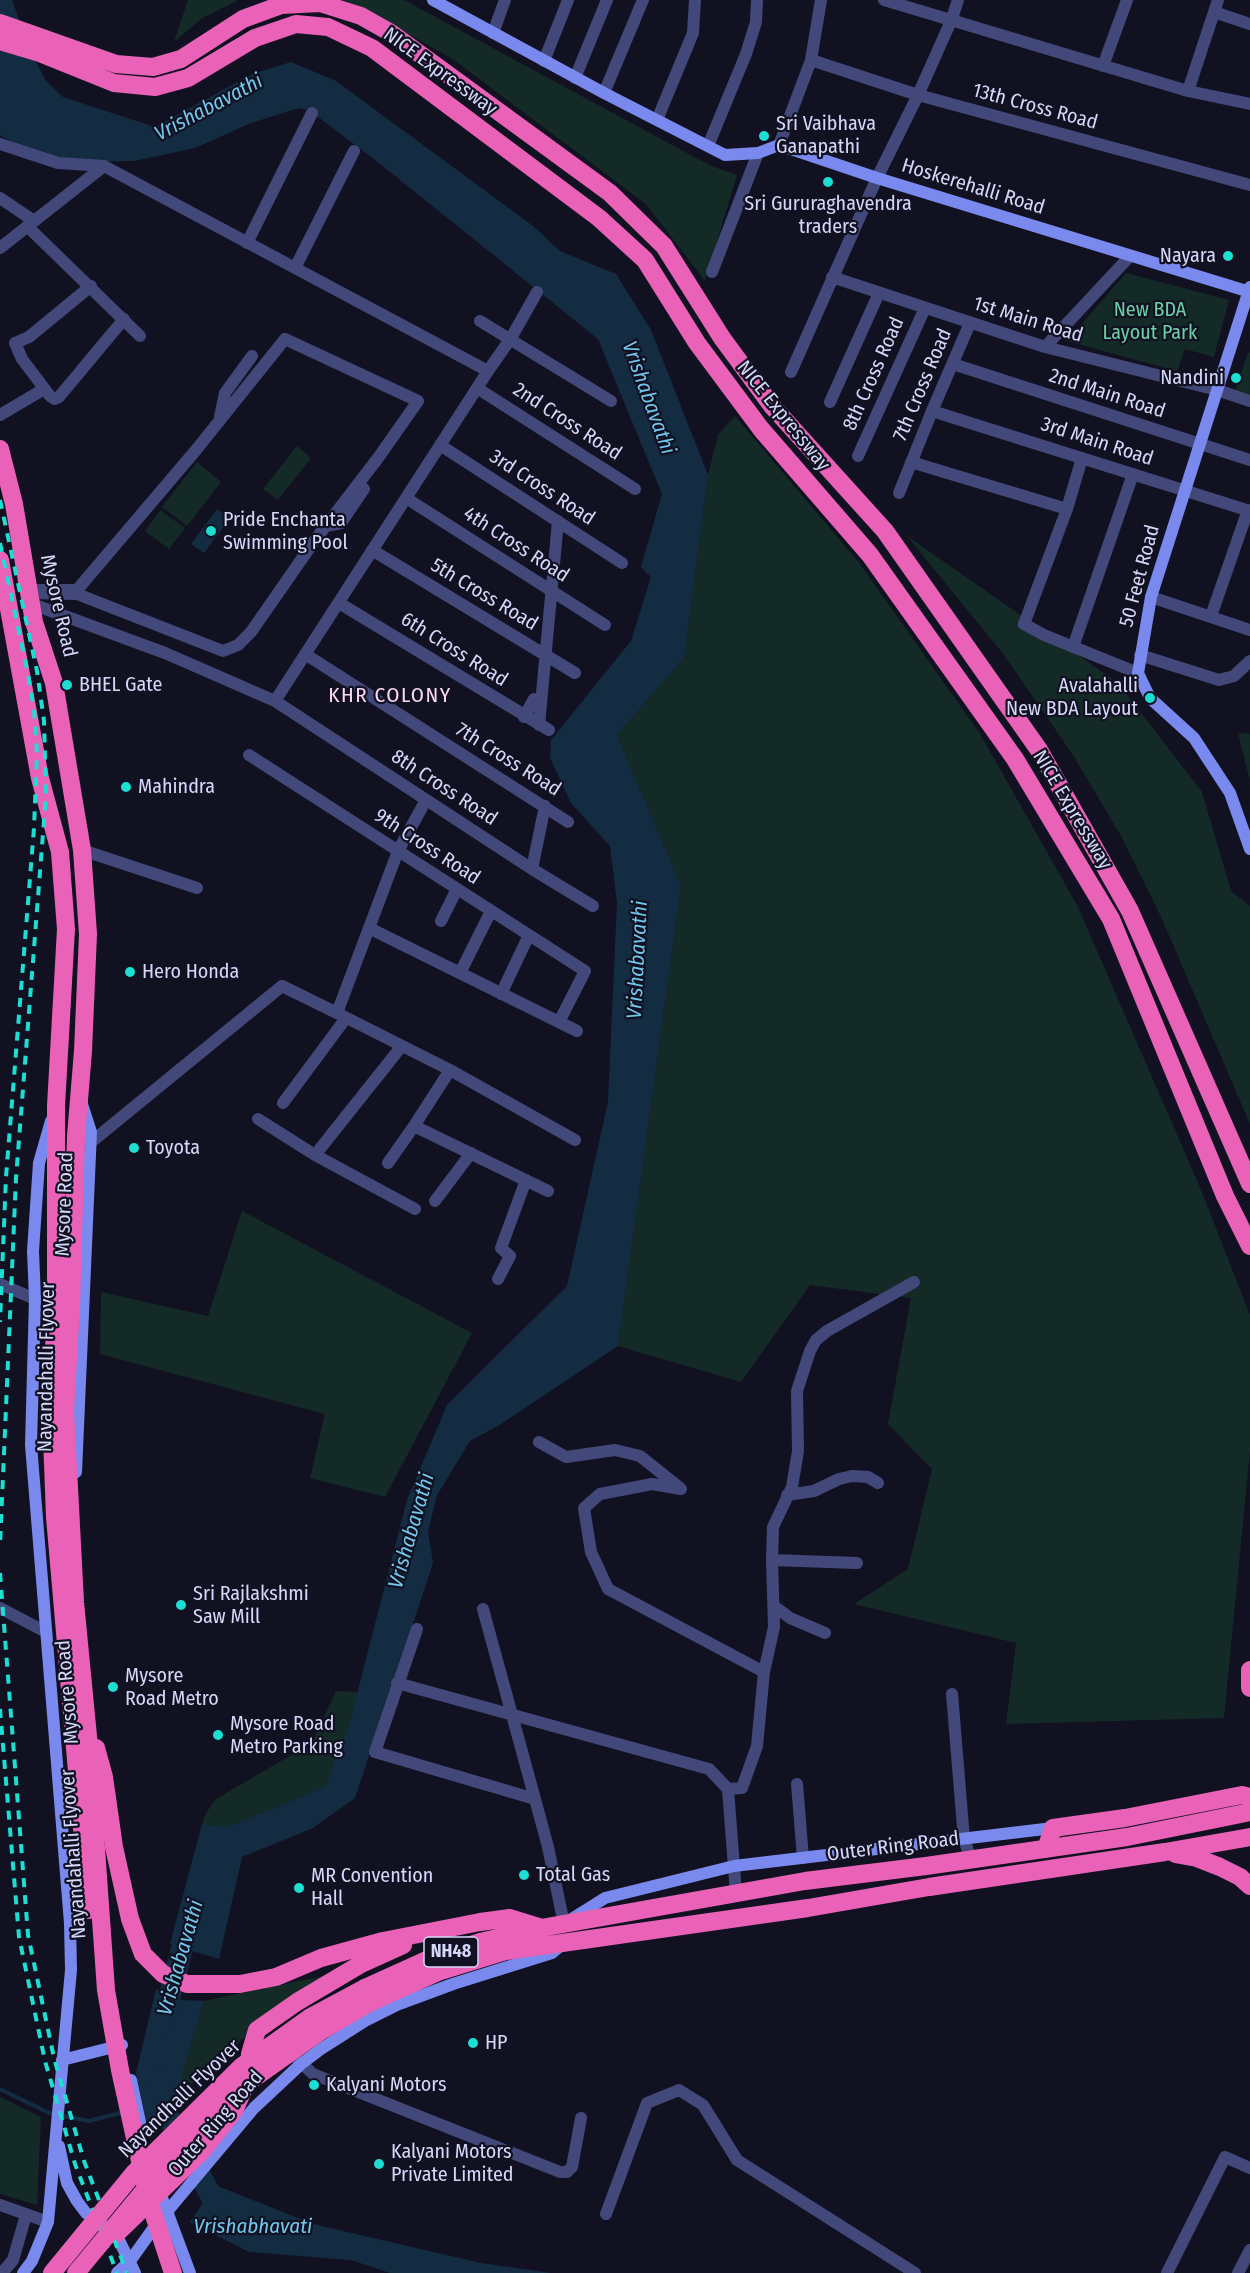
<!DOCTYPE html>
<html>
<head>
<meta charset="utf-8">
<style>
	body { margin:0 }
	canvas { display:block; background:#111121 }
</style>
</head>
<body>
<canvas width="1250" height="2273"></canvas>
<script>
const g = document.querySelector('canvas').getContext('2d');
g.lineJoin = 'round';
function fill(path, color) { g.fillStyle = color; g.fill(path, 'evenodd'); }
const toPath = rows => new Path2D(rows.map(r => 'M' + r).join(''));
function trace(path, color, width, dash) { g.strokeStyle = color; g.lineWidth = width; g.lineCap = dash ? 'butt' : 'round'; g.setLineDash(dash || []); g.stroke(path); }
function drawText(font, color, halo, rows, align = 'center') {
  g.font = font + ' "Fira Sans Condensed",sans-serif'; g.lineWidth = 4.5; g.setLineDash([]); g.textBaseline = 'middle'; g.strokeStyle = halo; g.fillStyle = color; for (const [text, x, y, turn = 0] of rows) {
    g.save(); g.translate(x, y); g.rotate((+turn || 0) * Math.PI / 180); g.textAlign = isNaN(turn) ? turn : align; if (halo) g.strokeText(text, 0, 0); g.fillText(text, 0, 0); g.restore();
  }
}
fill(toPath([
	[188,0,239,0,201,19,174,42],
	[343,0,404,0,711,166,737,175,705,281,647,205,454,60,361,7],
	[1126,273,1229,300,1214,357,1185,349,1177,371,1067,341],
	[1248,352,1250,353,1250,397,1235,392],
	[735,416,860,564,980,734,1077,905,1199,1185,1250,1315,1250,1450,1224,1718,1006,1724,1016,1643,854,1604,908,1569,932,1469,888,1424,911,1298,810,1285,741,1382,618,1346,681,886,617,735,684,658,708,475,718,435],
	[297,446,311,458,278,500,263,489],
	[197,462,221,482,187,526,162,507],
	[160,510,185,528,169,549,145,531],
	[907,536,1118,683,1202,792,1231,891,1250,906,1250,1124,1162,919,1121,836,1073,755,1004,655],
	[1238,733,1250,734,1250,781],
	[242,1211,472,1333,385,1497,310,1478,325,1414,100,1354,101,1292,208,1316],
	[336,1691,358,1692,349,1725,325,1787,227,1827,202,1824,206,1813,216,1799,312,1743],
	[323,1976,269,2016,183,2092,182,2074,204,2001],
	[0,2097,41,2117,37,2205,0,2194]
]), '#142a26');
fill(toPath([
	[0,0,12,0,30,50,46,81,63,97,155,127,252,74,291,62,336,81,533,226,560,251,616,274,651,330,708,475,684,658,617,735,681,886,618,1346,501,1424,470,1441,437,1495,428,1532,433,1563,355,1798,313,1828,242,1857,219,1959,170,1944,202,1824,227,1827,325,1787,349,1725,407,1500,447,1405,567,1286,608,1102,617,903,610,846,571,803,550,758,551,740,631,641,651,577,641,567,662,494,598,339,379,163,309,110,299,108,251,123,195,148,134,161,72,162,30,152,0,135],
	[217,509,230,518,204,553,191,544],
	[156,1989,182,2000,204,2001,182,2074,183,2092,148,2130,136,2073],
	[215,2185,313,2224,481,2263,551,2273,390,2273,351,2260,249,2252,190,2222]
]), '#142c42');
trace(toPath([
	[0,2089,49,2113,89,2121,124,2112]
]), '#142c42', 4);
trace(toPath([
	[162,2025,190,1918],
	[158,2080,168,2116,216,2205,233,2210]
]), '#142c42', 22);
trace(toPath([
	[884,0,1188,91,1250,104],
	[1214,12,1250,24],
	[493,33,505,0],
	[811,60,918,95,1250,185],
	[544,61,568,0],
	[1103,66,1127,0],
	[575,78,607,0],
	[1188,91,1218,0],
	[604,93,643,0],
	[657,120,693,33,695,0],
	[0,144,58,163,104,166],
	[779,145,811,60,821,0],
	[708,146,746,54,756,22,757,0],
	[0,198,34,221],
	[27,226,140,336],
	[247,243,312,113],
	[0,248,104,166,488,371,275,701],
	[295,268,354,151],
	[712,272,758,153],
	[832,277,1045,347,1217,390,1250,401],
	[91,286,29,337,15,343,22,359,50,396,55,399,59,397,124,319],
	[480,321,611,401],
	[1045,347,1130,256],
	[953,364,1250,460],
	[488,371,511,338,537,292],
	[791,372,877,178,918,95,951,21,958,0],
	[477,388,635,489],
	[830,402,879,293],
	[932,411,1250,511],
	[0,415,44,389],
	[220,417,225,393,252,356],
	[440,445,622,563],
	[858,456,925,308],
	[911,462,1067,509,1024,624,1044,635,1138,673],
	[899,493,932,411,970,323],
	[406,498,605,625],
	[1067,509,1082,458],
	[326,526,341,523,364,489],
	[372,550,575,673],
	[29,590,77,590,196,450,285,339,418,401,378,458,315,540,251,632,238,645,223,651,77,594,29,593],
	[1151,597,1250,630],
	[339,603,549,730],
	[32,604,165,653,275,701,532,869,593,906],
	[1211,616,1248,510],
	[1073,647,1133,474],
	[305,654,568,822],
	[1140,655,1219,680,1234,676,1250,661],
	[524,717,534,699],
	[539,725,558,521],
	[249,755,585,971,559,1022],
	[426,800,398,851,337,1013,450,1070,575,1140],
	[82,850,197,888],
	[532,869,545,806],
	[441,921,457,889],
	[369,928,577,1031],
	[460,973,491,911],
	[501,994,529,935],
	[283,1103,346,1018],
	[258,1119,315,1155,401,1047],
	[414,1126,450,1070],
	[90,1143,282,986,337,1013],
	[315,1155,415,1209],
	[388,1163,414,1126,548,1191],
	[435,1201,471,1153],
	[498,1279,510,1256,501,1248,526,1180],
	[0,1284,35,1299],
	[539,1442,566,1457,615,1450,640,1456,680,1488],
	[681,1489,652,1484,600,1494,584,1508,591,1552,608,1589,764,1672],
	[787,1495,814,1491,839,1479,852,1476,868,1477,878,1483],
	[772,1560,857,1563],
	[774,1606,790,1618,825,1633],
	[0,1608,46,1632],
	[483,1609,535,1799],
	[417,1629,375,1752,535,1799,548,1847,564,1924],
	[397,1683,709,1769,728,1789,736,1893],
	[952,1694,964,1839,971,1860],
	[797,1784,803,1858],
	[728,1789,742,1788,757,1746,764,1672,774,1627,772,1560,773,1527,792,1487,798,1451,797,1391,810,1351,816,1340,827,1331,914,1282],
	[295,2057,313,2074,560,2172,567,2172,572,2167,581,2118],
	[0,2205,48,2222],
	[606,2214,647,2103,679,2090,703,2105,737,2160,915,2273],
	[2,2273,13,2260,26,2215],
	[1167,2273,1225,2157,1250,2168],
	[1238,2273,1250,2250]
]), '#42497a', 12);
trace(toPath([
	[433,0,604,93,725,155,758,153,779,145,877,178,1250,292],
	[1250,287,1151,597,1138,673,1150,698,1194,738,1230,793,1250,849],
	[76,1472,91,1132,82,1104],
	[570,1920,605,1898,734,1866,1053,1828],
	[62,2060,122,2045],
	[131,2080,140,2122],
	[59,2146,67,2183,77,2201,86,2213,116,2234,135,2273],
	[158,2187,190,2273],
	[23,2273,32,2261,48,2222,71,1970,70,1923,31,1445,35,1299,33,1251,39,1163,51,1121],
	[117,2273,130,2261,155,2226,254,2108,301,2064,321,2049,365,2021,399,2004,453,1984,552,1953,559,1947]
]), '#7989ed', 12);
trace(toPath([
	[0,23,116,64,153,67,181,59,243,19,281,5,320,3,361,16,391,33,610,193,664,246,722,338,772,406,885,531,1039,750,1130,911,1250,1184],
	[0,41,37,52,114,83,155,87,188,78,255,38,296,24,328,27,372,48,599,218,645,260,697,343,761,429,870,555,1015,759,1111,919,1225,1196,1250,1246],
	[0,449,14,504,34,622,54,683,82,850,88,934,83,1051,76,1136,71,1306,65,1411],
	[0,560,40,778,60,852,66,929,56,1106,56,1307,51,1411],
	[1250,1670,1250,1688],
	[96,1748,104,1777,114,1847,130,1919,143,1954,163,1974,187,1984,240,1984,276,1977,321,1958,383,1941,480,1922,510,1918,539,1927],
	[1046,1849,1053,1828,1125,1818,1242,1795,1250,1797],
	[1175,1854,1197,1858,1220,1867,1240,1877,1250,1886],
	[365,1988,429,1959,480,1942,541,1928,805,1881,926,1866,1127,1837,1250,1812],
	[371,2002,438,1972,506,1951,808,1908,929,1887,1165,1852,1250,1837],
	[116,2234,202,2151,234,2111,248,2079,250,2054,257,2030,297,2002,361,1964,403,1945]
]), '#ea61b8', 18);
trace(toPath([
	[0,500,37,671,44,721,46,795,16,1178,0,1545],
	[0,543,28,674,34,710,37,754,34,828,6,1177,0,1322],
	[0,1573,28,1935,54,2058,84,2161,127,2273],
	[0,1709,19,1937,45,2061,75,2164,117,2273]
]), '#1dded3', 4, [9, 8]);
trace(toPath([
	[51,1411,55,1517,89,1910],
	[65,1411,75,1602,88,1736,106,1990,120,2070,148,2197,173,2273],
	[52,2273,134,2173,242,2066,309,2018,365,1988],
	[76,2273,162,2169,216,2112,253,2079,321,2031,371,2002]
]), '#ea61b8', 18);
for (const [x, y, r, color] of [
	[764,136,6,"#1dded3"],
	[828,182,6,"#1dded3"],
	[1228,256,6,"#1dded3"],
	[1236,378,6,"#1dded3"],
	[211,531,6,"#1dded3"],
	[67,685,6,"#1dded3"],
	[1150,698,6,"#1dded3"],
	[126,787,6,"#1dded3"],
	[130,972,6,"#1dded3"],
	[134,1148,6,"#1dded3"],
	[181,1605,6,"#1dded3"],
	[113,1687,6,"#1dded3"],
	[218,1735,6,"#1dded3"],
	[524,1875,6,"#1dded3"],
	[299,1888,6,"#1dded3"],
	[473,2043,6,"#1dded3"],
	[314,2085,6,"#1dded3"],
	[379,2164,6,"#1dded3"]
]) { const dot = new Path2D(); dot.arc(x, y, r, 0, 2 * Math.PI); g.fillStyle = color; g.fill(dot); trace(dot, '#111121', 2); }
for (const [x, y, w] of [
	[451,1952,54]
]) { const box = new Path2D(); box.roundRect(x - w / 2, y - 15, w, 30, 4.5); g.fillStyle = '#111121'; g.fill(box); trace(box, '#d6d8fa', 1.5); }
drawText('bold 18px', '#d6d8fa', null, [
	["NH48",451,1952]
]);
drawText('20px', '#d6d8fa', '#111121', [
	["NICE Expressway",440,72,36],
	["13th Cross Road",1035,107,15],
	["Hoskerehalli Road",973,187,17],
	["1st Main Road",1028,320,17],
	["8th Cross Road",874,374,-66],
	["7th Cross Road",923,385,-67],
	["2nd Main Road",1107,394,18],
	["NICE Expressway",783,416,51],
	["2nd Cross Road",567,422,33],
	["3rd Main Road",1097,442,18],
	["3rd Cross Road",542,488,33],
	["4th Cross Road",516,545,33],
	["50 Feet Road",1140,576,-75],
	["5th Cross Road",484,595,31],
	["Mysore Road",58,606,77],
	["6th Cross Road",454,650,32],
	["7th Cross Road",508,760,32],
	["8th Cross Road",444,788,33],
	["NICE Expressway",1072,810,59],
	["9th Cross Road",427,847,33],
	["Mysore Road",65,1204,-88],
	["Nayandahalli Flyover",47,1367,-89],
	["Mysore Road",68,1692,-95],
	["Outer Ring Road",893,1847,-7],
	["Nayandahalli Flyover",74,1854,-94],
	["Nayandhalli Flyover",180,2099,-44],
	["Outer Ring Road",216,2124,-49]
]);
drawText('20px', '#d6d8fa', '#111121', [
	["Sri Vaibhava",776,124],
	["Ganapathi",776,147],
	["Sri Gururaghavendra",828,204,"center"],
	["traders",828,227,"center"],
	["Nayara",1216,256,"right"],
	["Nandini",1224,378,"right"],
	["Pride Enchanta",223,520],
	["Swimming Pool",223,543],
	["BHEL Gate",79,685],
	["Avalahalli",1138,686,"right"],
	["New BDA Layout",1138,709,"right"],
	["Mahindra",138,787],
	["Hero Honda",142,972],
	["Toyota",146,1148],
	["Sri Rajlakshmi",193,1594],
	["Saw Mill",193,1617],
	["Mysore",125,1676],
	["Road Metro",125,1699],
	["Mysore Road",230,1724],
	["Metro Parking",230,1747],
	["Total Gas",536,1875],
	["MR Convention",311,1876],
	["Hall",311,1899],
	["HP",485,2043],
	["Kalyani Motors",326,2085],
	["Kalyani Motors",391,2152],
	["Private Limited",391,2175]
], 'left');
drawText('20px', '#6cd0a7', '#111121', [
	["New BDA",1150,310],
	["Layout Park",1150,333]
]);
drawText('italic 21px', '#72c7ec', '#111121', [
	["Vrishabavathi",209,108,-28],
	["Vrishabavathi",648,398,70],
	["Vrishabavathi",638,960,-87],
	["Vrishabavathi",412,1531,-74],
	["Vrishabavathi",181,1958,-74],
	["Vrishabhavati",253,2227]
]);
g.letterSpacing = '1.5px';
drawText('21px', '#fad8f3', '#111121', [
	["KHR COLONY",390,696]
]);
g.letterSpacing = '0px';
</script>
</body>
</html>
